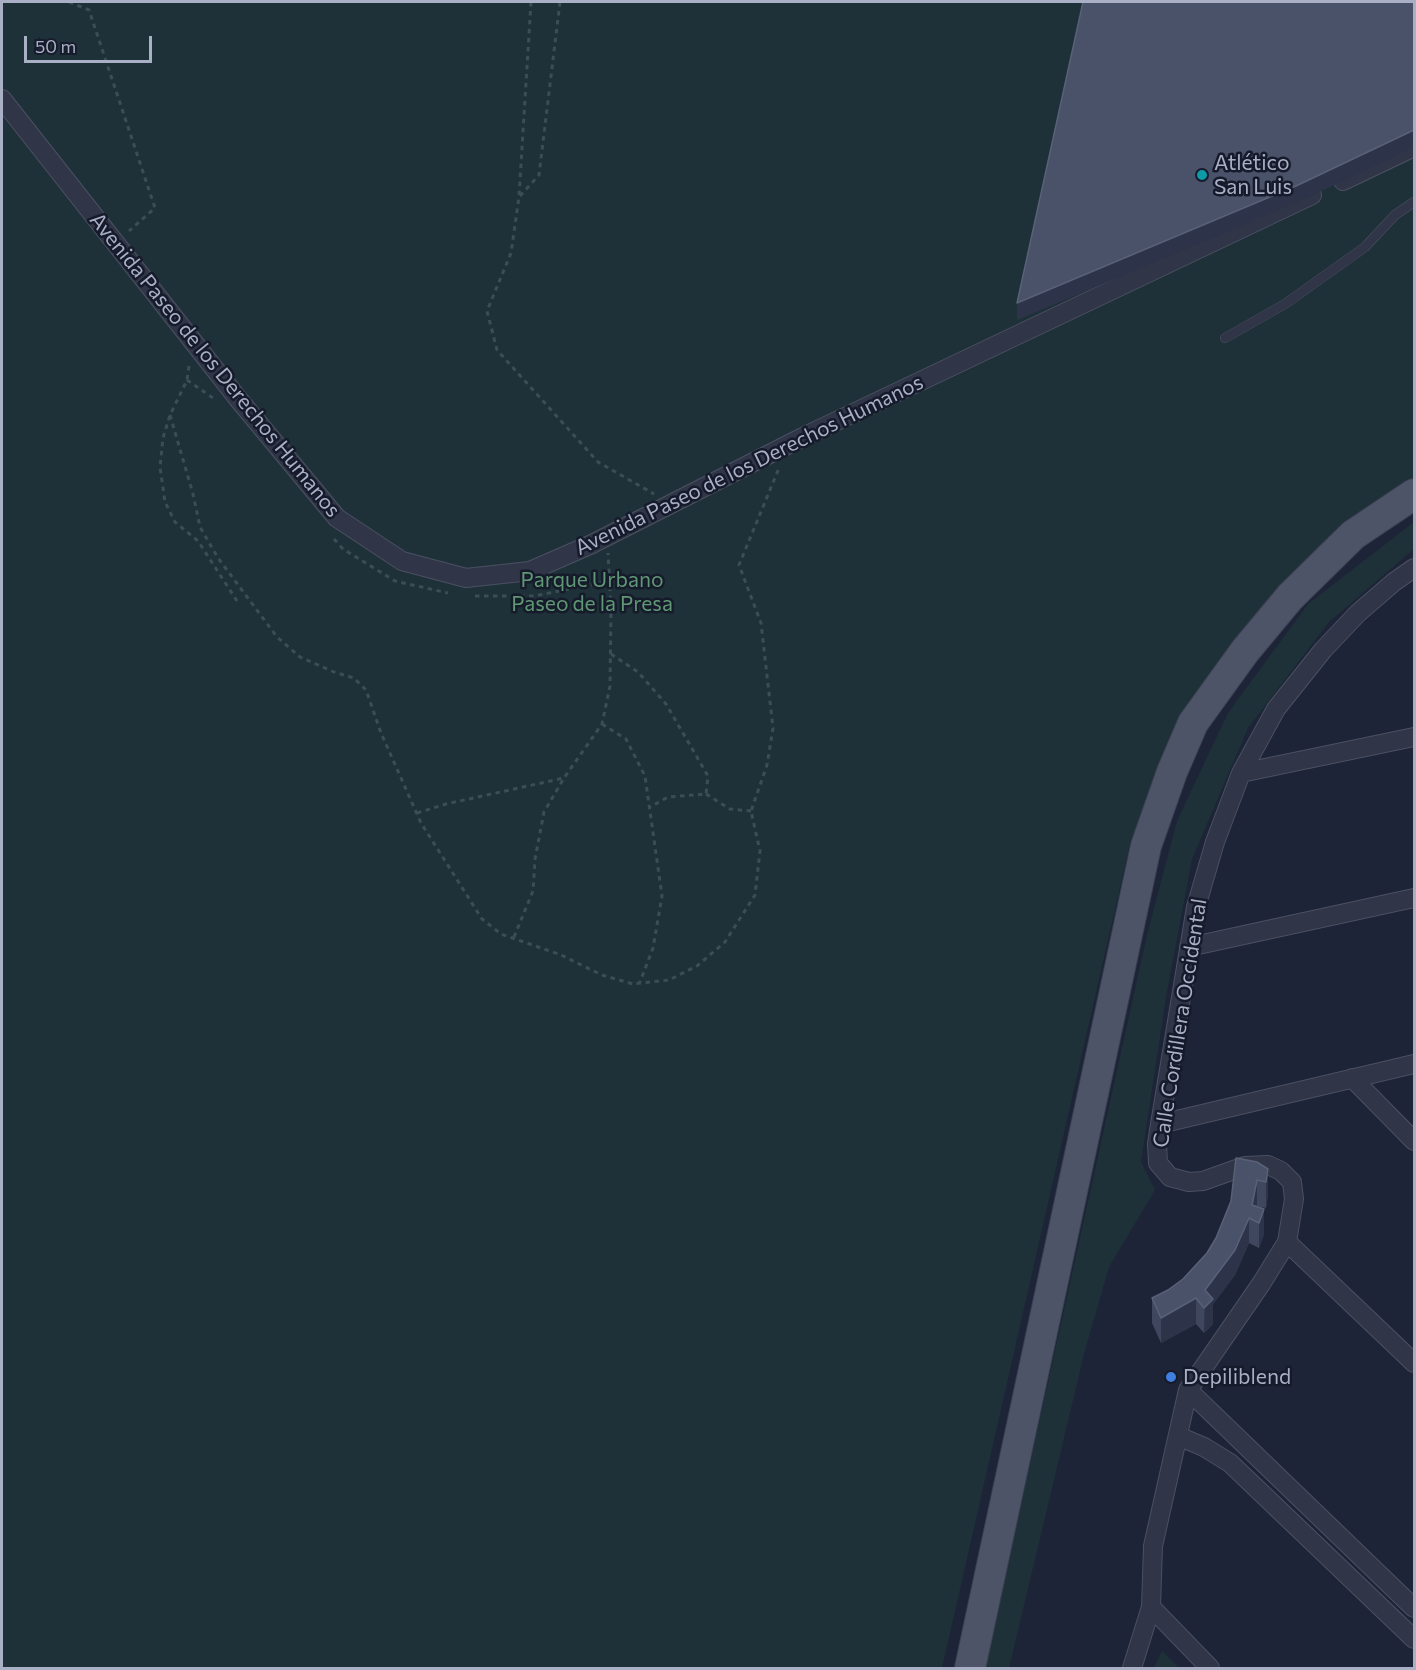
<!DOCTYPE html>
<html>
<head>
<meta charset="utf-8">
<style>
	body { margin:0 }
	#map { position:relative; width:1416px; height:1670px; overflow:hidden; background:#1d2437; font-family:Commissioner,sans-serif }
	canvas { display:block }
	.frame { position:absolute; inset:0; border:3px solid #a9afc5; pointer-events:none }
	.scale { position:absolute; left:24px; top:36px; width:128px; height:27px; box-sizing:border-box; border:3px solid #a9afc5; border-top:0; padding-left:8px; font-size:18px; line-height:21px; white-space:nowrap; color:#a9afc5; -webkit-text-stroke:4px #161b2b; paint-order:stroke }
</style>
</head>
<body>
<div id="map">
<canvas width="1416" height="1670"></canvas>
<div class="frame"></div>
<div class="scale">50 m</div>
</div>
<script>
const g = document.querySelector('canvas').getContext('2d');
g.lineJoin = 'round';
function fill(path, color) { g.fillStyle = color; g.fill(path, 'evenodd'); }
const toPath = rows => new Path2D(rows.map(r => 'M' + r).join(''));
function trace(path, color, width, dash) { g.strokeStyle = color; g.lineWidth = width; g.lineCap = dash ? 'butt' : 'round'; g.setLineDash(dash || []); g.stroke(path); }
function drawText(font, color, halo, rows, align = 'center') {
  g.font = font + ' Commissioner,sans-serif'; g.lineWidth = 5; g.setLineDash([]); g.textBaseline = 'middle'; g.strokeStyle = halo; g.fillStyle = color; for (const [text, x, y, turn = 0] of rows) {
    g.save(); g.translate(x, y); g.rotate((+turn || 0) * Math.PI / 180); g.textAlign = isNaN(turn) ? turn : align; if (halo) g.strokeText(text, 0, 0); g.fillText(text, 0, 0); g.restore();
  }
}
fill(toPath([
	[2,2,1414,2,1414,482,1377,500,1340,525,1274,594,1131,839,942,1668,2,1668],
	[1414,522,1414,549,1329,622,1248,728,1192,859,1166,997,1141,1162,1155,1190,1109,1267,1085,1350,1009,1668,985,1668,1147,935,1177,821,1228,713,1308,604],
	[1162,1651,1179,1668,1154,1668]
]), '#1f3138');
const lane = toPath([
	[1225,338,1285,304,1365,247,1395,215,1414,202]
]);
const street = toPath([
	[2,99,239,400,337,518,402,561,466,578,530,571,592,544,803,437,1312,195],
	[1343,181,1414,147],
	[1241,773,1414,737],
	[1189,947,1414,898],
	[1352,1078,1414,1141],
	[1160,1124,1414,1064],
	[1287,1242,1414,1363],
	[1188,1390,1414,1608],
	[1178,1436,1204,1447,1230,1463,1414,1639],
	[1151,1607,1210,1668],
	[1132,1668,1151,1607,1153,1546,1188,1390,1261,1284,1287,1242,1294,1199,1292,1182,1281,1171,1268,1165,1245,1166,1203,1181,1189,1182,1170,1177,1158,1163,1157,1144,1160,1124,1196,907,1215,842,1241,773,1276,709,1323,650,1358,613,1394,582,1414,568]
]);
const primary = toPath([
	[970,1668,1146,846,1172,772,1193,723,1245,651,1290,597,1353,535,1414,494]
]);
trace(lane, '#4b5062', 10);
trace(street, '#4b5062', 20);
trace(primary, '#393f50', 32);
trace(toPath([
	[69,2,89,10,155,208,129,231],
	[531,2,519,197,511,253,487,311,497,350,598,462,654,494],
	[520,196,539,175,560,2],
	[189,366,187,380,170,415,163,438,160,467,165,502,175,522,198,541,237,601],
	[187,380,213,398],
	[170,415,193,494,200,527,218,558,277,637,300,657,334,672,354,678,366,690,381,733,421,823,482,919,501,934,561,955,602,975,633,984,669,980,697,966,725,942,755,895,760,851,751,811,767,765,773,728,761,623,739,565,779,468],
	[334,539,343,549,395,581,448,593],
	[475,596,534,596,610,581],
	[611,654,638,672,666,704,708,776,706,794,668,797,650,807],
	[602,724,626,739,645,776,662,896,653,948,640,982],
	[706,794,730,809,751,811],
	[417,813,446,804,564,778,602,724,610,686,611,609,608,553],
	[514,937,533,891,535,859,544,812,564,778]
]), '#3c4e55', 3, [4.5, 4.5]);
trace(lane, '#303647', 9);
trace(street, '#303647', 18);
trace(primary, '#4e5468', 30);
fill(toPath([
	[1268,1169,1268,1194,1266,1208,1256,1206,1264,1234,1259,1248,1249,1243,1235,1275,1213,1304,1213,1324,1204,1333,1196,1324,1161,1343,1152,1323,1152,1298,1168,1290,1183,1279,1207,1253,1216,1238,1231,1201]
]), '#3f475f');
fill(toPath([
	[1414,130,1414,147,1296,203,1017,320,1017,303],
	[1268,1169,1268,1194,1266,1208,1266,1182],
	[1257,1180,1257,1206,1254,1220,1252,1205],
	[1264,1209,1264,1234,1259,1248,1259,1223],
	[1249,1218,1249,1243,1235,1275,1213,1304,1213,1324,1204,1333,1205,1290],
	[1196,1298,1196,1324,1161,1343,1161,1318]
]), '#2d344a');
const building = toPath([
	[1083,2,1414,2,1414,130,1296,186,1017,303,1083,2],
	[1236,1158,1257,1162,1268,1169,1266,1182,1257,1180,1252,1205,1264,1209,1259,1223,1249,1218,1235,1250,1205,1290,1213,1299,1204,1308,1196,1298,1161,1318,1152,1298,1168,1290,1183,1279,1207,1253,1216,1238,1231,1201,1236,1158]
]);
fill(building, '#4a526a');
trace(building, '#596178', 1.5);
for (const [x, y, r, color] of [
	[1202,175,6,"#0f9aa8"],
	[1171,1377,6,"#3f7fe0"]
]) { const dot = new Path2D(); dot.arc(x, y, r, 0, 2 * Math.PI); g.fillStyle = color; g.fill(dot); trace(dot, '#161b2b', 2); }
drawText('21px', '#a9afc5', '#161b2b', [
	["Atlético",1214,163],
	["San Luis",1214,187],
	["Depiliblend",1183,1377]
], 'left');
drawText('21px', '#a9afc5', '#161b2b', [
	["Avenida Paseo de los Derechos Humanos",215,365,51],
	["Avenida Paseo de los Derechos Humanos",749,465,-26],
	["Calle Cordillera Occidental",1180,1023,-81]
]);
drawText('21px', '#609775', '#161b2b', [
	["Parque Urbano",592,580],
	["Paseo de la Presa",592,604]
]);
</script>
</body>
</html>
